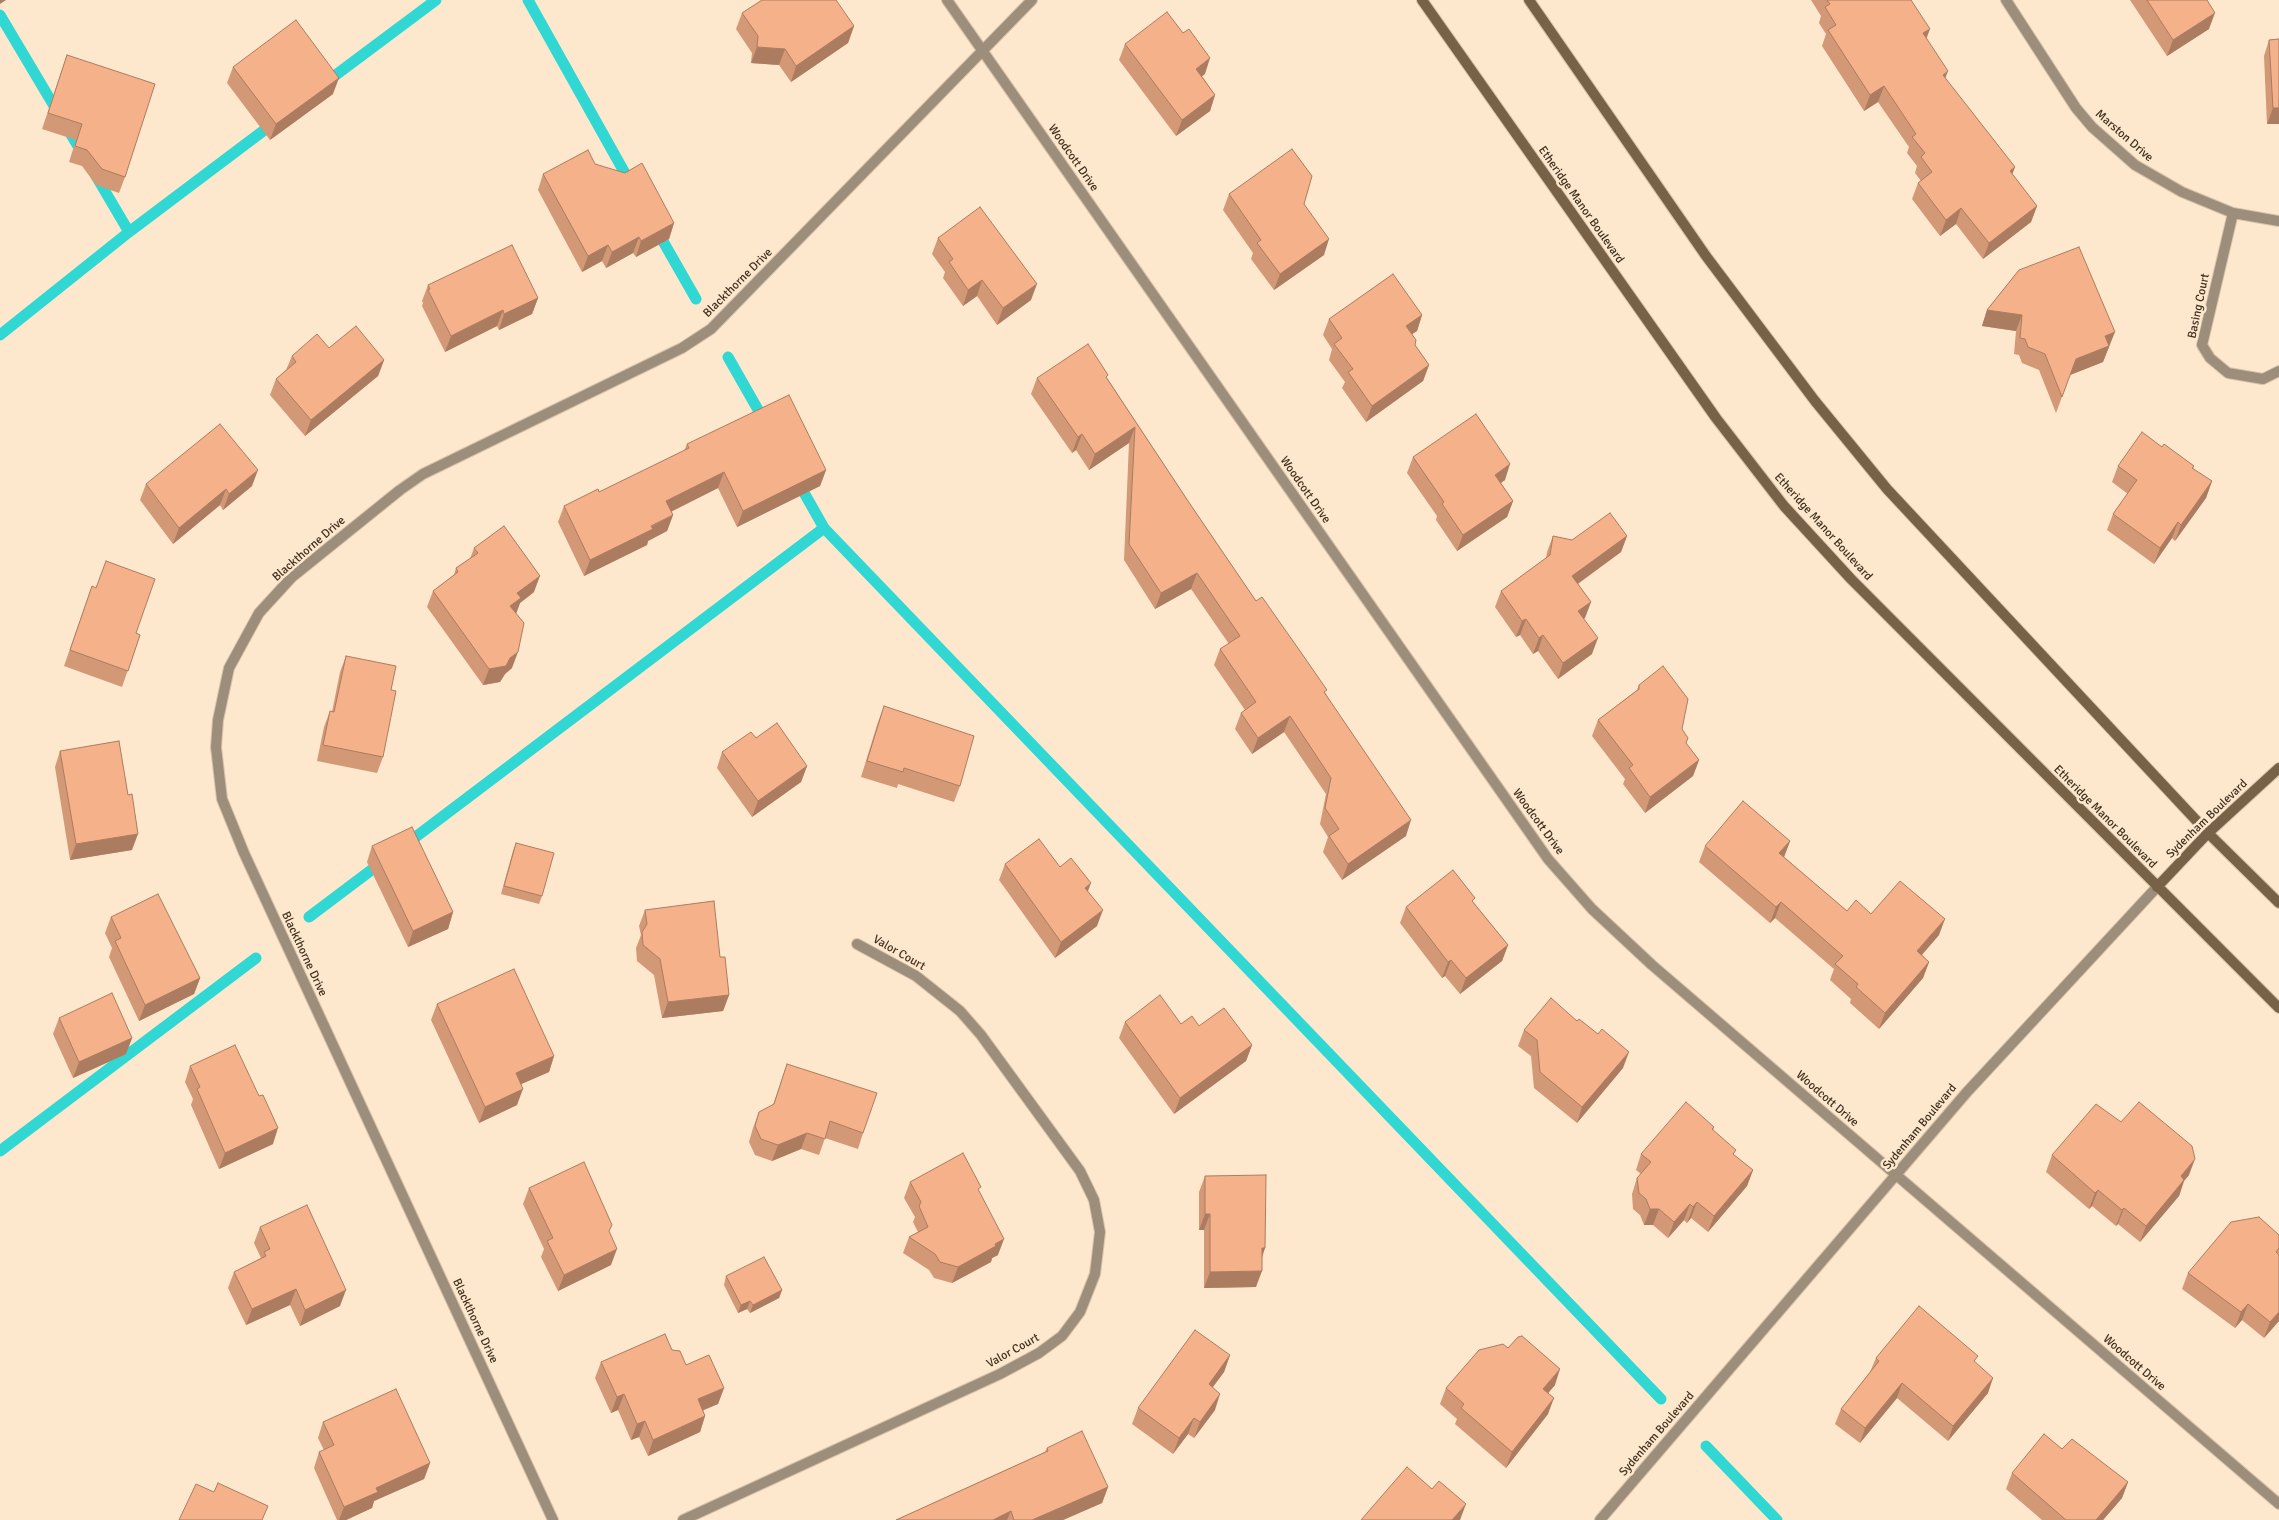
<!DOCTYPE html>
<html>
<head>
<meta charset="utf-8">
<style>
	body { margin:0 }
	canvas { display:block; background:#fde7cd }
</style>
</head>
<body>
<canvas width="2279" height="1520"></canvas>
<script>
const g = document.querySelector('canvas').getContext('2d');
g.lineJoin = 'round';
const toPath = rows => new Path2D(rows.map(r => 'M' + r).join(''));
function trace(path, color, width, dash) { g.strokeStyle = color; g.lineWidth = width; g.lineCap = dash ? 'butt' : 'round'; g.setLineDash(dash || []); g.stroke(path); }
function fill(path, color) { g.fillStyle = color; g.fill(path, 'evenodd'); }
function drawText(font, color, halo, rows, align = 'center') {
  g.font = font + ' Signika,sans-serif'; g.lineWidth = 5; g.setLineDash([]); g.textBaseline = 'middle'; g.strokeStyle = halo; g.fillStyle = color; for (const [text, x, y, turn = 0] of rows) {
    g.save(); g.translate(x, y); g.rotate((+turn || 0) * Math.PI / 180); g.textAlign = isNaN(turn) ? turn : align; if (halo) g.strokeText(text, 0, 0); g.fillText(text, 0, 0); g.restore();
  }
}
trace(toPath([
	[528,0,631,184],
	[0,15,82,153],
	[325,83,436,0],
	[96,176,129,232],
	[656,229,696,299],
	[0,335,129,232,275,122],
	[728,357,765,422],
	[798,482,824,528,1661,1399],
	[405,845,824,528],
	[309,917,382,862],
	[0,1151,256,958],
	[1706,1446,1777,1520]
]), '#31d7d2', 11);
const street = toPath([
	[947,0,1548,859,1592,909,1652,965,2279,1504],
	[2006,0,2076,108,2092,127,2135,165,2182,192,2233,213,2279,221],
	[2233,213,2202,345,2210,358,2228,373,2263,379,2279,371],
	[553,1520,244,853,222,799,216,747,218,720,229,668,259,613,292,577,400,490,423,474,682,348,711,329,1032,0],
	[683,1520,1000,1374,1039,1353,1062,1336,1080,1312,1095,1274,1100,1232,1094,1200,1080,1171,981,1035,960,1011,916,976,857,944],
	[1600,1520,1967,1092,2157,887]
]);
const secondary = toPath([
	[1422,0,1716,418,1784,506,1851,579,2279,1008],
	[1529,0,1706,256,1815,401,1887,489,2208,833,2279,903],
	[2157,887,2208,833,2279,768]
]);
trace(street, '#d7c2aa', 12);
trace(secondary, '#d7c2aa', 12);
trace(street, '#9d8e7c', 10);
trace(secondary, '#776247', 10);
fill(toPath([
	[1811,0,1911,0,1927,39,1945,78,2015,167,2012,174,2037,206,2031,222,1983,259,1956,224,1940,236,1912,199,1918,183,1921,181,1915,173,1917,166,1907,153,1909,147,1878,102,1864,111,1822,46,1826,34,1819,23,1821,16],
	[2130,0,2207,0,2209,29,2167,56],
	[742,13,854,26,848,43,791,82,779,65,751,63,752,53,736,29],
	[2279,39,2279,124,2267,124,2264,56,2269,40],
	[1125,44,1205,74,1202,76,1215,95,1210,111,1176,136,1119,60],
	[67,55,125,177,119,193,96,185,82,166,69,162,76,140,42,129],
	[233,67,333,94,270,140,227,83],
	[595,164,674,223,669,239,636,257,633,253,606,268,602,261,582,272,538,190,543,174],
	[1229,194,1304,204,1324,255,1274,290,1251,259,1253,253,1223,210],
	[938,238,1031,300,997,325,977,296,963,306,943,278,945,272,932,254],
	[2019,270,2109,348,2108,349,2103,362,2070,375,2056,413,2039,370,2022,363,2019,355,2014,354,2016,331,1982,326,1987,310],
	[428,285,538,298,532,314,499,330,497,326,445,352,422,306,423,303,422,301],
	[1422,315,1417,331,1412,334,1415,345,1429,365,1423,381,1366,422,1342,388,1345,382,1329,360,1332,349,1323,335,1329,319],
	[329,348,384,360,378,376,305,436,270,395,276,379,286,370,292,356],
	[1037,378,1107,378,1190,504,1256,601,1326,694,1406,836,1342,880,1323,852,1328,837,1320,824,1326,794,1284,732,1252,754,1235,729,1241,713,1245,710,1214,665,1220,649,1229,644,1191,589,1155,609,1124,560,1129,443,1089,470,1076,450,1072,453,1031,394],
	[687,444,826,470,820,486,737,527,718,488,671,512,673,515,667,531,648,541,647,545,584,576,558,522,564,506,599,492,684,451],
	[2162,447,2194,466,2193,469,2212,481,2206,498,2175,541,2172,538,2154,564,2107,530,2113,514,2128,494,2112,482,2118,466],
	[1413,457,1505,480,1501,483,1513,501,1507,517,1457,551,1436,520,1437,516,1407,473],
	[146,484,252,486,223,510,220,505,173,544,140,500],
	[1553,536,1572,540,1627,536,1621,552,1578,584,1591,602,1584,619,1592,654,1558,679,1538,651,1533,654,1520,635,1516,637,1495,607,1501,591,1546,558,1547,552],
	[474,548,534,592,520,603,516,613,512,668,505,674,500,682,483,685,427,607,433,591,454,575,456,568,470,559],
	[92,586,136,633,140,635,122,687,64,666],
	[346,656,383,757,377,773,317,761,324,727,330,711,332,712,340,672],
	[1639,685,1682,729,1686,744,1699,760,1693,776,1645,813,1623,784,1625,779,1592,736,1598,720,1637,690],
	[884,706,960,786,954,802,898,784,897,788,861,777,878,722],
	[756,738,807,766,801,782,752,817,717,768,722,752],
	[60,751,128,795,132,850,70,860,55,767],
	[1790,841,1784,857,1847,911,1871,914,1939,935,1922,955,1929,962,1923,978,1879,1029,1850,1003,1851,999,1830,980,1834,969,1775,918,1770,923,1699,862,1705,846],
	[516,843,542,896,539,904,501,894,513,851],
	[372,846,453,912,448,929,408,947,367,862],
	[1005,864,1060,867,1088,891,1097,926,1055,958,999,880],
	[1474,903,1508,945,1502,961,1460,994,1445,976,1442,978,1400,923,1406,907],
	[645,910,720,957,729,995,723,1011,662,1018,654,975,637,961,636,948,641,935,639,926],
	[111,917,200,978,194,994,139,1021,109,957,112,948,105,933],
	[437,1004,554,1056,549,1072,521,1084,517,1105,479,1123,431,1020],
	[59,1018,132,1038,126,1054,73,1078,53,1034],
	[1125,1022,1181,1024,1199,1026,1252,1045,1246,1061,1174,1114,1119,1038],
	[1524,1030,1623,1068,1577,1123,1534,1088,1531,1056,1518,1046],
	[787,1064,863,1133,858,1149,825,1138,819,1155,801,1149,772,1161,755,1155,749,1142,753,1128,759,1112,773,1105],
	[190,1066,273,1144,219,1169,191,1105,193,1099,185,1082],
	[1714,1127,1713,1131,1734,1155,1753,1170,1747,1186,1708,1232,1691,1218,1687,1223,1684,1220,1668,1238,1653,1225,1644,1225,1640,1215,1633,1209,1632,1194,1637,1178,1641,1174,1636,1170,1641,1154],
	[2052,1155,2189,1175,2184,1181,2179,1196,2140,1242,2118,1224,2116,1226,2092,1206,2089,1209,2046,1172],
	[1205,1176,1265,1248,1262,1258,1256,1287,1204,1288,1204,1230,1199,1230,1199,1192],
	[910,1182,979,1192,998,1255,992,1258,991,1262,952,1283,934,1278,929,1270,903,1253,909,1237,918,1232,913,1222,915,1217,904,1198],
	[529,1188,609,1233,611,1265,558,1291,541,1257,544,1249,523,1204],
	[260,1227,340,1306,300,1326,290,1305,246,1325,228,1288,234,1272,261,1258,254,1243],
	[2279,1235,2279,1321,2264,1338,2242,1320,2235,1328,2182,1289,2188,1273],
	[726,1276,782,1290,779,1298,750,1313,747,1309,738,1313,724,1285],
	[672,1350,686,1365,724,1388,718,1404,703,1410,705,1416,700,1432,648,1456,639,1437,631,1440,618,1410,611,1413,595,1378,601,1362],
	[1230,1355,1224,1372,1213,1387,1215,1410,1194,1438,1188,1434,1173,1454,1132,1424,1138,1408],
	[1876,1358,1976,1363,1988,1393,1948,1441,1897,1398,1860,1443,1835,1424,1841,1409,1870,1372],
	[1555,1385,1548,1393,1548,1414,1506,1468,1455,1424,1457,1419,1440,1404,1446,1388],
	[323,1422,430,1463,424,1479,374,1501,372,1508,346,1520,337,1520,314,1468,319,1452,324,1450,318,1438],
	[1047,1448,1108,1487,1102,1503,1063,1520,896,1520,1045,1452],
	[2062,1449,2128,1482,2122,1498,2103,1520,2042,1520,2006,1489,2012,1473]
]), '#d39876');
fill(toPath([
	[0,0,6,0,0,4],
	[2215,13,2209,29,2167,56,2173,40],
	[854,26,848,43,791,82,796,66],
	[1930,29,1924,45,1923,33],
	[757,47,785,49,779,65,751,63],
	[1210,58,1205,74,1190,85,1196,69],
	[1948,71,1942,87,1943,75],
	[339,78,333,94,270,140,276,124],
	[1884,86,1878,102,1864,111,1870,95],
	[1215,95,1210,111,1176,136,1182,120],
	[2273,108,2279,108,2279,124,2267,124],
	[2015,167,2009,183,2010,171],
	[2037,206,2031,222,1983,259,1989,243],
	[1961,208,1956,224,1940,236,1946,220],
	[674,223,669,239,636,257,641,241],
	[639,237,633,253,606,268,612,252],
	[1329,239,1324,255,1274,290,1280,274],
	[608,245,602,261,582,272,588,256],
	[982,280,977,296,963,306,968,290],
	[1037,284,1031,300,997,325,1003,308],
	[538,298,532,314,499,330,504,314],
	[503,310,497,326,445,352,451,336],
	[1987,310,2022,315,2016,331,1982,326],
	[1422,315,1417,331,1400,342,1406,326],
	[2115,332,2103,362,2070,375,2056,413,2076,359,2105,336],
	[384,360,378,376,305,436,311,420],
	[1429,365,1423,381,1366,422,1372,406],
	[1135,427,1129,443,1089,470,1095,454],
	[1082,434,1076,450,1072,453,1078,437],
	[1510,464,1505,480,1489,491,1495,475],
	[258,470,252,486,223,510,229,494],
	[826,470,820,486,737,527,743,511],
	[724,472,718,488,660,517,666,501],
	[2212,481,2206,498,2175,541,2181,525],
	[226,489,220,505,173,544,179,528],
	[1513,501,1507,517,1457,551,1463,535],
	[673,515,667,531,648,541,647,545,584,576,590,560],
	[2178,522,2172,538,2154,564,2160,548],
	[1627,536,1621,552,1566,592,1572,576],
	[1197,573,1191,589,1155,609,1161,593],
	[540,576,534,592,520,603,516,614,510,606,517,593],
	[1591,602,1585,618,1573,627,1578,611],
	[1526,619,1520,635,1516,637,1522,621],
	[1543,635,1538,651,1533,654,1539,638],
	[1598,638,1592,654,1558,679,1563,663],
	[518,652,512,668,505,674,500,682,483,685,489,669,510,658],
	[1290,716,1284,732,1252,754,1258,738],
	[1699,760,1693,776,1645,813,1650,797],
	[807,766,801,782,752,817,758,801],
	[1411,820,1406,836,1342,880,1348,864],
	[138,834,132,850,70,860,76,844],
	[1790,841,1784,857,1779,853],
	[1091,883,1085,899,1085,888],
	[1781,902,1775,918,1770,923,1776,907],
	[1103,910,1097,926,1055,958,1061,942],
	[453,912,448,929,408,947,413,931],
	[1945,919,1939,935,1911,967,1917,951],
	[1508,945,1502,961,1460,994,1466,978],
	[1451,960,1445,976,1442,978,1448,962],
	[1929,962,1923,978,1879,1029,1885,1013],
	[200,978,194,994,139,1021,145,1005],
	[729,995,723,1011,662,1018,668,1002],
	[132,1038,126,1054,73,1078,79,1062],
	[1252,1045,1246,1061,1174,1114,1180,1098],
	[1629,1052,1623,1068,1577,1123,1582,1107],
	[554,1056,549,1072,510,1089,516,1073],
	[523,1089,517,1105,479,1123,485,1107],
	[278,1128,273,1144,219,1169,225,1153],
	[807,1133,801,1149,772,1161,778,1145],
	[2195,1159,2189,1175,2184,1181,2179,1196,2140,1242,2146,1226,2181,1176],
	[1753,1170,1747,1186,1708,1232,1714,1216],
	[2098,1190,2092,1206,2089,1209,2095,1193],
	[1697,1202,1691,1218,1687,1223,1693,1207],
	[1690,1204,1684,1220,1668,1238,1674,1222],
	[2124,1208,2118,1224,2116,1226,2122,1210],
	[1650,1209,1659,1209,1653,1225,1644,1225],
	[1205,1214,1210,1214,1204,1230,1199,1230],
	[1004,1239,998,1255,992,1258,991,1262,952,1283,958,1267,995,1244],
	[1262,1248,1265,1248,1259,1264],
	[617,1249,611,1265,558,1291,564,1275],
	[1262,1271,1256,1287,1204,1288,1210,1272],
	[296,1289,290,1305,246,1325,252,1309],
	[346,1290,340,1306,300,1326,305,1310],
	[782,1290,779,1298,750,1313,753,1305],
	[750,1301,747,1309,738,1313,741,1305],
	[2248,1304,2242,1320,2235,1328,2241,1312],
	[2279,1312,2279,1321,2264,1338,2270,1322],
	[1230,1355,1224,1372,1203,1400,1209,1384],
	[1560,1369,1555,1385,1538,1405,1543,1389],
	[1993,1378,1988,1393,1948,1441,1953,1426],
	[1902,1383,1897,1398,1860,1443,1865,1428],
	[724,1388,718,1404,692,1415,698,1399],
	[624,1394,618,1410,611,1413,617,1397],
	[1220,1394,1215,1410,1194,1438,1200,1422],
	[1554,1398,1548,1414,1506,1468,1512,1452],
	[705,1416,700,1432,648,1456,653,1440],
	[1194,1418,1188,1434,1173,1454,1179,1438],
	[645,1421,639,1437,631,1440,637,1424],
	[430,1463,424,1479,374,1501,372,1508,346,1520,339,1520,344,1507,376,1488],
	[2128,1482,2122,1498,2103,1520,2096,1520],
	[1108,1487,1102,1503,1063,1520,1032,1520],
	[1466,1504,1460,1520,1452,1520],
	[1011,1511,1007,1520,993,1520]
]), '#ac7c60');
const building = toPath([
	[762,0,836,0,854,26,796,66,785,49,757,47,758,36,742,13,762,0],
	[1827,0,1911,0,1930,29,1923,33,1948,71,1943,75,2015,167,2010,171,2037,206,1989,243,1961,208,1946,220,1918,183,1932,172,1921,157,1925,153,1912,137,1916,134,1884,86,1870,95,1828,30,1836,25,1825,7,1830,4,1827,0],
	[2147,0,2207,0,2215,13,2173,40,2147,0],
	[1167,12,1183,33,1189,29,1210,58,1196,69,1215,95,1182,120,1125,44,1167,12],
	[296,20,339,78,276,124,233,67,296,20],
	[2279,39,2279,108,2273,108,2269,40,2279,39],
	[67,55,155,84,125,177,102,169,87,150,75,146,82,124,48,113,67,55],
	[1292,149,1312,176,1304,204,1329,239,1280,274,1257,243,1261,240,1229,194,1292,149],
	[588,150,595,164,625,173,642,163,674,223,641,241,639,237,612,252,608,245,588,256,543,174,588,150],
	[980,207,1037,284,1003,308,982,280,968,290,949,262,953,259,938,238,980,207],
	[512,245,538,298,504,314,503,310,451,336,428,290,430,289,428,285,512,245],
	[2079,247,2115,332,2105,336,2109,346,2076,359,2062,397,2045,354,2028,347,2025,339,2020,338,2022,315,1987,310,2019,270,2079,247],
	[1393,274,1422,315,1406,326,1416,340,1415,345,1429,365,1372,406,1348,372,1353,369,1334,344,1342,338,1329,319,1393,274],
	[356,326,384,360,311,420,276,379,296,362,292,356,317,334,329,348,356,326],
	[1088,344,1108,375,1106,377,1190,504,1256,601,1262,597,1300,651,1327,690,1324,692,1411,820,1348,864,1329,836,1339,829,1325,808,1331,778,1290,716,1258,738,1241,713,1256,702,1220,649,1240,636,1197,573,1161,593,1129,544,1135,427,1095,454,1082,434,1078,437,1037,378,1088,344],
	[789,395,826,470,743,511,724,472,666,501,673,515,651,526,653,529,590,560,564,506,598,489,599,492,689,448,687,444,789,395],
	[1476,414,1510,464,1495,475,1513,501,1463,535,1442,504,1444,502,1413,457,1476,414],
	[220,424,258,470,229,494,226,489,179,528,146,484,220,424],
	[2142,432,2162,447,2164,444,2194,466,2192,468,2212,481,2181,525,2178,522,2160,548,2113,514,2137,480,2118,466,2142,432],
	[1610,513,1627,536,1572,576,1591,602,1578,611,1598,638,1563,663,1543,635,1539,638,1526,619,1522,621,1501,591,1550,555,1553,536,1572,540,1610,513],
	[504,526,540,576,517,593,521,598,510,606,524,623,518,652,510,658,506,666,489,669,433,591,458,572,456,568,478,553,474,548,504,526],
	[106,561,155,579,136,633,140,635,128,671,70,650,92,586,96,588,106,561],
	[346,656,396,666,391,690,396,691,383,757,323,745,330,711,334,712,346,656],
	[1663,666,1688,699,1682,729,1688,738,1686,743,1699,760,1650,797,1629,768,1633,765,1598,720,1639,689,1639,685,1663,666],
	[884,706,974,736,960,786,904,768,903,772,867,761,884,706],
	[777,723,807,766,758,801,722,752,751,732,756,738,777,723],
	[119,741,128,795,132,794,138,834,76,844,60,751,119,741],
	[1743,801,1790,841,1779,853,1847,911,1856,900,1871,914,1900,881,1945,919,1917,951,1929,962,1885,1013,1856,987,1858,984,1835,964,1843,956,1781,902,1776,907,1705,846,1743,801],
	[412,827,453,912,413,931,372,846,412,827],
	[1039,839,1060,867,1071,858,1091,883,1085,888,1103,910,1061,942,1005,864,1039,839],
	[516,843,554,853,542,896,504,886,516,843],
	[1453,870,1475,898,1472,901,1508,945,1466,978,1451,960,1448,962,1406,907,1453,870],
	[158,894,200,978,145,1005,115,941,121,938,111,917,158,894],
	[714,901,720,957,725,957,729,995,668,1002,660,959,643,945,642,932,647,924,645,910,714,901],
	[514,969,554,1056,516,1073,523,1089,485,1107,437,1004,514,969],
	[112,993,132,1038,79,1062,59,1018,112,993],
	[1160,995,1181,1024,1192,1016,1199,1026,1224,1008,1252,1045,1180,1098,1125,1022,1160,995],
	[1551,998,1577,1021,1579,1019,1598,1034,1602,1029,1629,1052,1582,1107,1540,1072,1537,1040,1524,1030,1551,998],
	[235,1045,259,1096,263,1095,278,1128,225,1153,197,1089,200,1087,190,1066,235,1045],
	[787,1064,877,1093,863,1133,830,1121,825,1139,807,1133,778,1145,761,1139,755,1126,759,1112,774,1104,787,1064],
	[1686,1102,1714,1127,1712,1129,1736,1150,1733,1154,1753,1170,1714,1216,1697,1202,1693,1207,1690,1204,1674,1222,1659,1209,1650,1209,1646,1199,1639,1193,1637,1178,1651,1162,1641,1154,1686,1102],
	[2139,1102,2192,1146,2195,1159,2181,1176,2184,1180,2146,1226,2124,1208,2122,1210,2098,1190,2095,1193,2052,1155,2096,1104,2121,1122,2139,1102],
	[963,1153,981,1187,978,1189,1004,1239,995,1244,996,1246,958,1267,940,1262,935,1254,909,1237,928,1227,919,1206,921,1202,910,1182,963,1153],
	[584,1162,612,1225,609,1231,617,1249,564,1275,547,1241,553,1238,529,1188,584,1162],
	[1266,1175,1265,1248,1262,1248,1262,1271,1210,1272,1210,1214,1205,1214,1205,1176,1266,1175],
	[307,1205,346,1290,305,1310,296,1289,252,1309,234,1272,266,1256,264,1252,270,1249,260,1227,307,1205],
	[2259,1217,2279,1235,2279,1248,2276,1252,2279,1255,2279,1312,2270,1322,2248,1304,2241,1312,2188,1273,2231,1222,2259,1217],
	[764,1257,782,1290,753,1305,750,1301,741,1305,726,1276,764,1257],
	[1919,1306,1978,1356,1974,1361,1993,1378,1953,1426,1902,1383,1865,1428,1841,1409,1879,1361,1876,1358,1919,1306],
	[1195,1330,1230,1355,1209,1384,1220,1394,1200,1422,1194,1418,1179,1438,1138,1408,1195,1330],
	[665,1334,672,1350,680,1351,686,1365,709,1355,724,1388,698,1399,705,1416,653,1440,645,1421,637,1424,624,1394,617,1397,601,1362,665,1334],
	[1522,1336,1560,1369,1543,1389,1554,1398,1512,1452,1461,1408,1464,1404,1446,1388,1479,1350,1503,1344,1508,1348,1518,1337,1522,1336],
	[396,1389,430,1463,376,1488,378,1492,344,1507,319,1452,334,1445,323,1422,396,1389],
	[1082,1431,1108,1487,1032,1520,1014,1520,1011,1511,993,1520,896,1520,1048,1451,1047,1448,1082,1431],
	[2044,1434,2062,1449,2072,1439,2128,1482,2096,1520,2066,1520,2012,1473,2044,1434],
	[1407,1467,1432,1489,1439,1481,1466,1504,1452,1520,1361,1520,1407,1467],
	[218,1483,268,1506,262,1520,179,1520,196,1484,214,1492,218,1483]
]);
fill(building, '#f5b189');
trace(building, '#ac7c60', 1);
drawText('12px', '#3e301e', '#fde7cd', [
	["Marston Drive",2124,136,41],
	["Woodcott Drive",1073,158,55],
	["Etheridge Manor Boulevard",1581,205,55],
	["Blackthorne Drive",738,283,-45],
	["Basing Court",2199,306,-78],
	["Woodcott Drive",1305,490,55],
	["Etheridge Manor Boulevard",1823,527,48],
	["Blackthorne Drive",309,549,-41],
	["Etheridge Manor Boulevard",2105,817,45],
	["Sydenham Boulevard",2207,819,-44],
	["Woodcott Drive",1538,822,54],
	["Valor Court",899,953,30],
	["Blackthorne Drive",304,954,65],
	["Woodcott Drive",1827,1099,41],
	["Sydenham Boulevard",1920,1127,-50],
	["Blackthorne Drive",475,1321,65],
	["Valor Court",1013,1351,-29],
	["Woodcott Drive",2134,1363,41],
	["Sydenham Boulevard",1657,1434,-49]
]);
</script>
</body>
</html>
